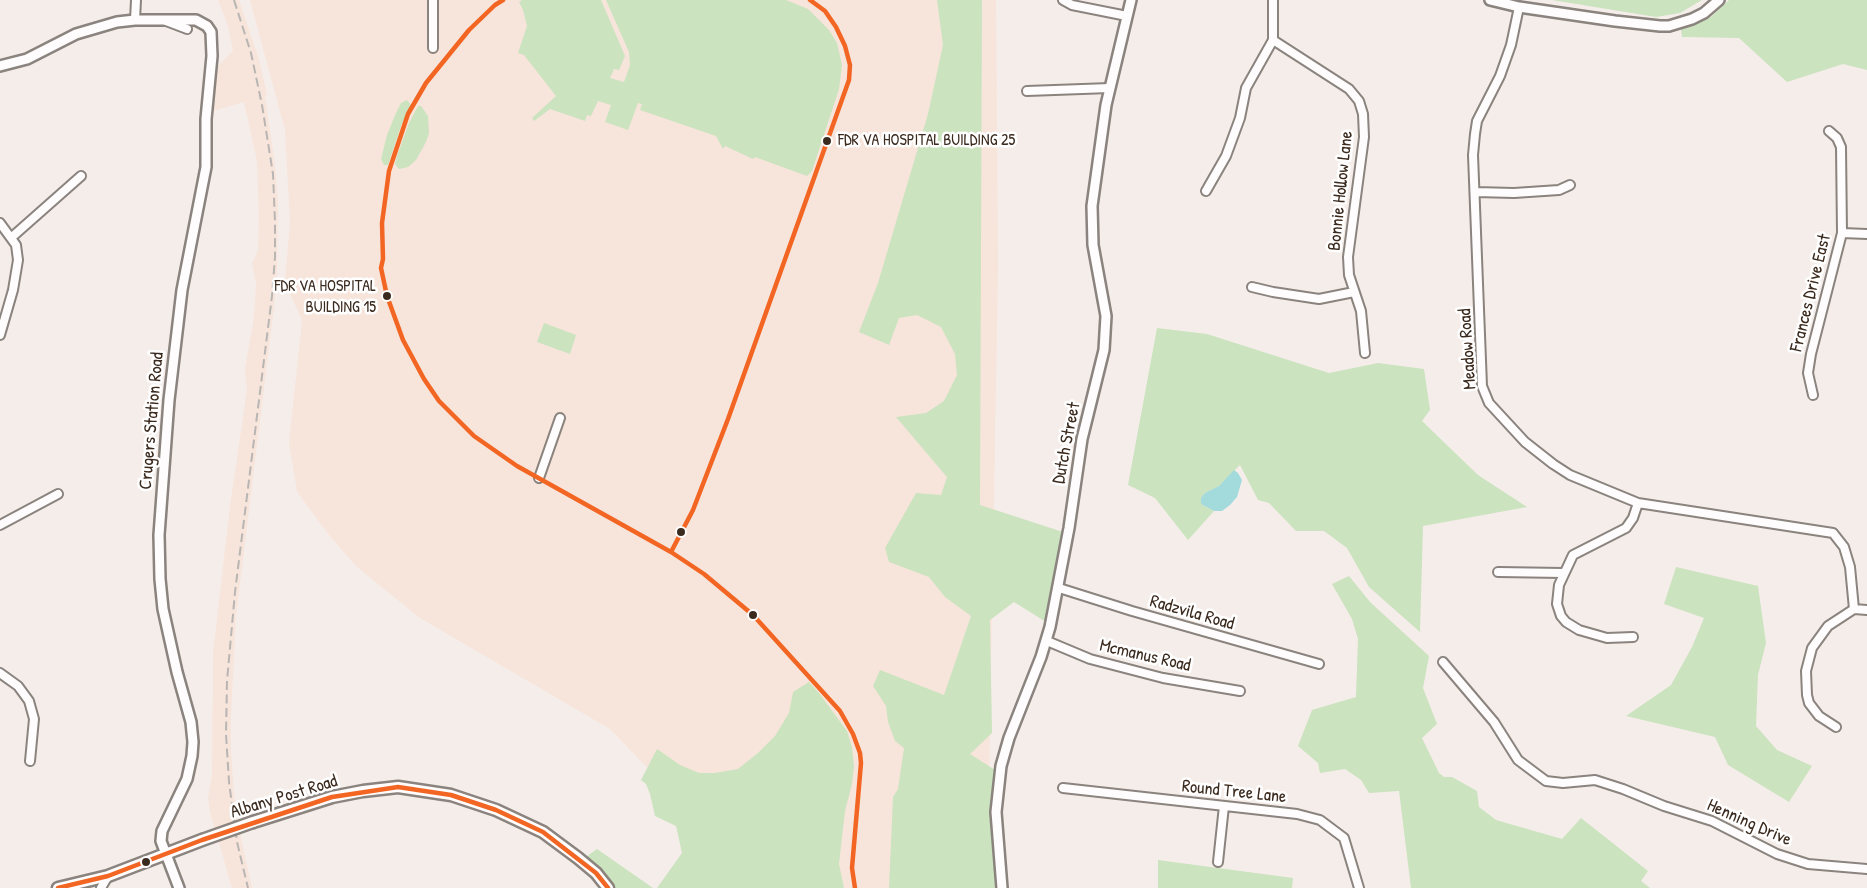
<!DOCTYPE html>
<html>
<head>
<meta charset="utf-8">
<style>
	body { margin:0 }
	canvas { display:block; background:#f5ede9 }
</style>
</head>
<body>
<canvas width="1867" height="888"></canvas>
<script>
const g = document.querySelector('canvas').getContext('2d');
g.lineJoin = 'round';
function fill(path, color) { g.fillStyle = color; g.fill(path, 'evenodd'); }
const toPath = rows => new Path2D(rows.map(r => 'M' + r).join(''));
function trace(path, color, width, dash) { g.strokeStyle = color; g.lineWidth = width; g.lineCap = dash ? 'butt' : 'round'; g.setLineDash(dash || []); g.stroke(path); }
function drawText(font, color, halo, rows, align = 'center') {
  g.font = font + ' "Patrick Hand",sans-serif'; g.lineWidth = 5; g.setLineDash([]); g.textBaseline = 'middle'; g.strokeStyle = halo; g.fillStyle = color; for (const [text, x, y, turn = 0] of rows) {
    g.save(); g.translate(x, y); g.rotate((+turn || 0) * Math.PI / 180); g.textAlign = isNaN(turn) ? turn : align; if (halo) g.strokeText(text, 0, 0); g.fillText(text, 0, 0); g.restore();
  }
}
fill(toPath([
	[218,0,239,0,259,59,267,95,265,96,275,165,278,201,277,273,274,307,236,616,231,716,231,750,235,810,252,888,232,888,210,812,208,798,212,775,213,654,230,506,247,390,245,368,254,318,256,283,252,263,258,251,259,216,257,161,244,102,213,111,216,68,233,51,228,26],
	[250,0,996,0,998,268,989,782,994,888,815,888,688,810,610,729,420,618,357,567,329,535,297,492,289,443,302,320,285,283,290,221,285,130]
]), '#f7e5db');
fill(toPath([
	[522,0,601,0,625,56,619,70,614,69,610,78,624,82,630,65,629,52,606,0,786,0,808,9,829,30,837,43,842,65,839,89,812,171,807,176,755,157,753,159,725,146,723,149,716,136,640,110,642,104,638,103,628,130,605,122,611,105,598,101,591,116,587,115,585,121,550,109,534,121,532,118,556,96,524,55,518,53,527,26,523,10,519,2],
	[937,0,982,0,980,505,1063,532,1046,622,1014,602,990,620,992,733,970,754,995,770,991,811,997,888,889,888,893,797,898,789,904,748,895,741,888,722,886,706,873,686,880,670,944,695,971,616,945,597,929,577,889,562,885,548,916,493,941,495,947,477,896,417,926,413,944,401,957,375,955,354,941,327,917,315,899,318,889,345,859,332,878,283,928,114,943,45],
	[1552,0,1702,0,1680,13,1656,17],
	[1729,0,1867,0,1867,70,1843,64,1787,82,1739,38,1682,37,1681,29,1711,17],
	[407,100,411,105,401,126,388,165,384,165,381,159,387,135,396,113,401,103],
	[418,106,421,106,428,116,429,133,426,142,416,160,408,167,399,169,395,164,397,156,409,123],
	[544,323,576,335,570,354,537,342],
	[1157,328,1207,334,1329,373,1378,363,1424,369,1430,410,1422,421,1478,475,1527,507,1423,526,1420,632,1369,587,1347,548,1324,531,1296,531,1269,503,1258,500,1240,465,1219,486,1205,493,1201,504,1214,511,1188,540,1155,498,1128,485],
	[1676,567,1758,586,1766,643,1758,675,1756,726,1777,750,1812,766,1789,802,1728,765,1715,737,1626,716,1671,685,1692,647,1704,618,1664,604],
	[1349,576,1370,602,1429,656,1423,688,1437,724,1422,738,1439,773,1444,777,1452,777,1477,791,1479,807,1496,820,1562,839,1581,818,1648,871,1641,881,1650,888,1411,888,1399,791,1369,793,1361,780,1345,769,1320,773,1318,763,1298,746,1312,710,1356,697,1358,639,1352,619,1332,584],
	[809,682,819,693,847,731,852,747,854,766,852,784,845,811,839,864,844,888,657,888,682,853,676,826,655,816,650,794,646,784,641,780,657,749,680,765,699,773,715,773,738,769,758,753,775,736,789,713,793,692],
	[597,849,653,888,614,888,586,857],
	[1158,860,1293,878,1292,888,1158,888]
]), '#cbe3bf');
fill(toPath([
	[1234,470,1238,473,1242,480,1237,497,1230,505,1222,511,1214,511,1201,504,1201,498,1205,493,1219,486]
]), '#a3dadc');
const minor = toPath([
	[433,0,433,48],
	[1063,0,1072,5,1127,16],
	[1519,7,1511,45,1500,76,1477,121,1475,134,1473,155,1482,386,1489,403,1525,442,1553,464,1570,475,1638,503,1833,533,1844,547,1850,567,1854,609],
	[135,20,136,0],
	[166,21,187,29],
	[1273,40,1349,89,1359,101,1363,114,1364,137,1348,257,1349,275,1361,311,1365,353],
	[1027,91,1110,88],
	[1206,191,1226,156,1240,118,1246,88,1273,40,1273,0],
	[1476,192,1514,193,1559,190,1570,185],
	[0,223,16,245,18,260,13,290,0,335],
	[1842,233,1867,234],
	[12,237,81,176],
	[1252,287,1273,292,1319,299,1354,292],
	[1813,395,1808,373,1811,354,1842,233,1841,147,1837,138,1829,131],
	[539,478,560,418],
	[0,525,58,494],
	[1498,572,1563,573],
	[1059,588,1132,611,1319,664],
	[1854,609,1867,610],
	[1633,637,1607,638,1579,630,1566,622,1561,616,1557,604,1559,585,1573,555,1626,528,1633,518,1638,503],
	[1047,641,1090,659,1163,678,1240,691],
	[1443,662,1494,722,1518,760,1546,781,1563,783,1595,780,1623,789,1664,806,1712,821,1777,854,1808,864,1867,869],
	[0,673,18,686,29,701,34,719,30,761],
	[1836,727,1819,716,1809,703,1807,695,1806,671,1812,648,1828,626,1854,609],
	[1063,788,1297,814,1320,820,1344,838,1359,888],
	[1218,862,1224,806],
	[101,888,108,876]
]);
const tertiary = toPath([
	[1490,0,1519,7,1615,21,1660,26,1669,26,1692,19,1704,13,1719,0],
	[0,66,27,59,76,34,117,22,135,20,196,20,207,26,211,32,212,56,206,119,206,167,182,290,169,400,159,535,160,579,163,609,177,672,191,722,193,742,192,756,187,779,162,831,161,841,179,888],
	[1002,888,996,812,1001,766,1009,738,1041,657,1050,627,1069,528,1082,439,1104,350,1106,316,1093,245,1092,206,1106,105,1131,0]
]);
const secondary = toPath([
	[253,822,332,797,363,791,398,787,451,795,496,810,543,832,578,858,596,873,608,888],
	[58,888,108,876,202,840]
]);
trace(minor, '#8a837e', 12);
trace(tertiary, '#8a837e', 14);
trace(secondary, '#8a837e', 15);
trace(minor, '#fefcfc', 8);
trace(tertiary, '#fefcfc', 9);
trace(secondary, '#fefcfc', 10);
trace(toPath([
	[234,0,251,53,262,105,273,174,275,222,275,257,272,296,235,592,227,681,226,734,229,782,237,842,248,888]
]), '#b8b5b3', 2, [9, 4.5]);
const secondaryBridge = toPath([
	[202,840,253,822]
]);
trace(secondaryBridge, '#8a837e', 15, []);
trace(secondaryBridge, '#fefcfc', 10);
trace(toPath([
	[503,0,495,5,469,30,426,83,408,114,389,171,382,223,383,259,381,268,387,296,403,340,424,379,439,401,474,436,517,466,671,552,704,574,753,615,840,711,853,734,860,753,861,763,852,868,855,888],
	[671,552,693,510,728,419,849,80,850,65,845,46,836,27,825,11,810,0],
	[58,888,108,876,202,840,332,797,398,787,451,795,496,810,543,832,596,873,608,888]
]), '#f26522', 4.5);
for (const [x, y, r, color] of [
	[827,141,5,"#3b2a1e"],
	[387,296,5,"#3b2a1e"],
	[681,532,5,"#3b2a1e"],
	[753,615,5,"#3b2a1e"],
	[146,862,5,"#3b2a1e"]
]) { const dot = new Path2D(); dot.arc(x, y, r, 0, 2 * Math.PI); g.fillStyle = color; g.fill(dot); trace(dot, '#fff', 2); }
drawText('16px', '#3b2a1e', '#fff', [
	["FDR VA HOSPITAL BUILDING 25",838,141],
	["FDR VA HOSPITAL",376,287,"right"],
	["BUILDING 15",376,308,"right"]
], 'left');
drawText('18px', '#3b2a1e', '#fff', [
	["Bonnie Hollow Lane",1341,191,-84],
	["Frances Drive East",1811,293,-76],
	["Meadow Road",1468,349,-94],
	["Crugers Station Road",152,421,-85],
	["Dutch Street",1067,443,-79],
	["Radzvila Road",1192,613,16],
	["Mcmanus Road",1145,656,13],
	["Round Tree Lane",1234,792,6],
	["Albany Post Road",284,797,-17],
	["Henning Drive",1749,823,24]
]);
</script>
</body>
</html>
